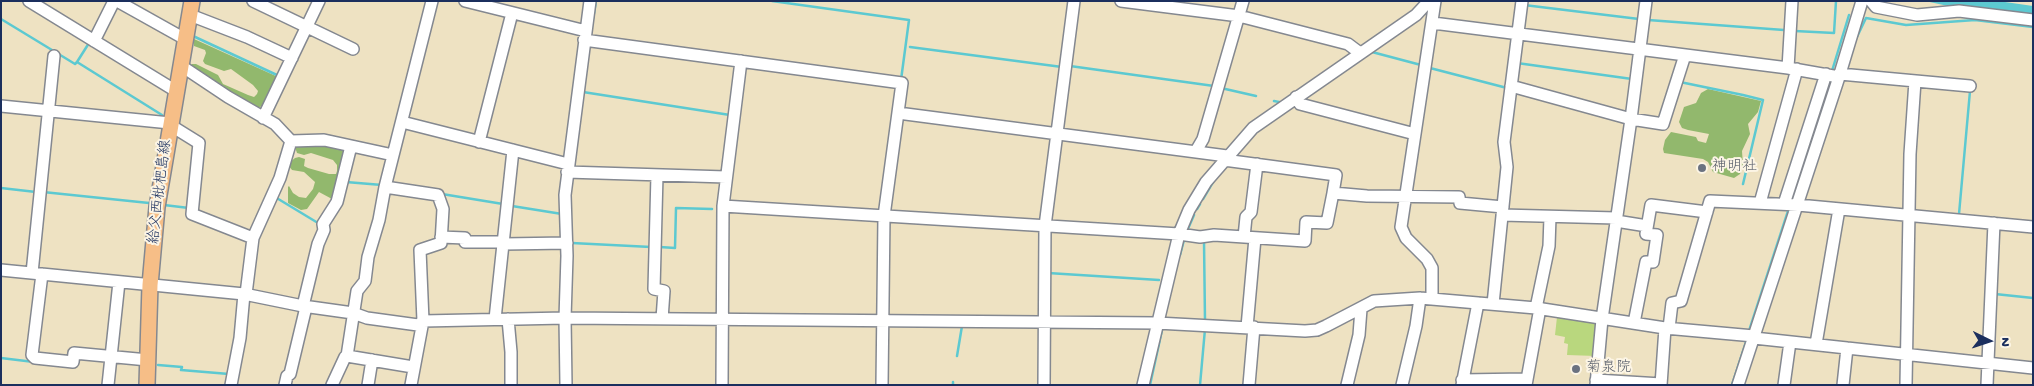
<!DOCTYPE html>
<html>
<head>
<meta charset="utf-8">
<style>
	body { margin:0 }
	#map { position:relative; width:2034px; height:386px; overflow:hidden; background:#eee2c2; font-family:"Gochi Hand",sans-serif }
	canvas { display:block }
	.frame { position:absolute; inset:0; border:2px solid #1b2f5e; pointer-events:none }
	.north { position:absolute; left:1964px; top:316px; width:50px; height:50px; -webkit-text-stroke:4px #fcf5e5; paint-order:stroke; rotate:94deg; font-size:14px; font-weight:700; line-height:20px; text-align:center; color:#1b2f5e }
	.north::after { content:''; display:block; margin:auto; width:18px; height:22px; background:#1b2f5e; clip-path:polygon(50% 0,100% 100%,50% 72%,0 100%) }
</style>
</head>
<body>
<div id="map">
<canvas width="2034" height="386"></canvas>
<div class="frame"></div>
<div class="north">N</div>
</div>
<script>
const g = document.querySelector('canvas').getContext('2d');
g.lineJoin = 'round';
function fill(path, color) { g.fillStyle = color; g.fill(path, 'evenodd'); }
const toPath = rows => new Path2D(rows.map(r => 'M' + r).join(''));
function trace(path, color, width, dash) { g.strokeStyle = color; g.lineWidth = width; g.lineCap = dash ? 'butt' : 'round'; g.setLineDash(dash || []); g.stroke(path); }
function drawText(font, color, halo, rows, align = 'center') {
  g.font = font + ' "Gochi Hand","Klee One",sans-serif'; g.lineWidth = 4; g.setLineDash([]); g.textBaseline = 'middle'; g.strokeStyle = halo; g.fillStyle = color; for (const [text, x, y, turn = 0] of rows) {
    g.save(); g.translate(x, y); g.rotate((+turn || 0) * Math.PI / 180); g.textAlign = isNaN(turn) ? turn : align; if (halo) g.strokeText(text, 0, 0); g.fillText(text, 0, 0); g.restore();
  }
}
fill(toPath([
	[1557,317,1597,323,1596,356,1567,355,1568,344,1564,343,1565,337,1555,335]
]), '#b9d77e');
fill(toPath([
	[194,39,278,77,263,106,253,109,189,67,192,64,196,64,218,75,223,84,248,95,254,97,257,94,258,91,253,85,231,69,224,71,205,64,203,61,206,53,205,50,194,46],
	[1708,89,1761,101,1758,112,1748,124,1750,134,1742,151,1743,166,1740,174,1734,178,1713,172,1708,162,1703,159,1664,153,1663,149,1665,140,1671,132,1696,137,1698,141,1706,143,1709,134,1688,130,1682,128,1679,122,1684,107,1696,103,1701,93],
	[318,142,347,148,332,199,319,192,307,209,301,210,288,203,288,187,289,186,293,193,299,197,306,198,313,189,315,182,304,172,292,170,289,166,289,163,295,158,299,157,305,159,304,166,308,168,329,174,336,174,337,171,337,165,333,160,311,153,304,155,297,153,295,147,296,144]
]), '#92b86d');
fill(toPath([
	[1925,1,1998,1,2033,6,2033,17,1962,9]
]), '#5cc9d1');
trace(toPath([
	[772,1,909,20,901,80],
	[1524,5,1639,19],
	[1,19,75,64,77,62],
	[593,19,596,1],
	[1648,20,1784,30],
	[1795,31,1834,33,1836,1],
	[193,36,279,76],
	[1855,41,1866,18,1906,25,1975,20,2033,27],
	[89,43,77,62,162,115],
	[910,47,1062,67],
	[1372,52,1421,65],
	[1517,63,1632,79],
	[1070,66,1214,86],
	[1430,68,1507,88],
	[1832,71,1849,15],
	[1680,82,1743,95,1763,100,1743,184],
	[1221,88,1256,96],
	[583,92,730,115],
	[1274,101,1279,102],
	[346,182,382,185],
	[1,188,36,192],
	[43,192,149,203],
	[442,194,503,204],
	[275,197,318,223],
	[1203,199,1213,182],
	[1792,200,1824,98],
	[164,205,189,208],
	[512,206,562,214],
	[1197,209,1200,204],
	[1959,214,1970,91,1968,90],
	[1187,231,1194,215],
	[1204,241,1205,321],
	[572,243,651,247],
	[660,247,675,248,676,208,712,209],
	[1180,255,1184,240],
	[1048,273,1159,280],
	[1995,294,2033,298],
	[1749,331,1789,208],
	[957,356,962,326],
	[1,358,34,362],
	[158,365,182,367,181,370,229,374],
	[953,385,953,382],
	[1150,385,1162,330],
	[1200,385,1205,329],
	[1732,385,1747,339]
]), '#5cc9d1', 2.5);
const minor = toPath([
	[29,1,176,91],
	[117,1,185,39],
	[253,1,353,49],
	[465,1,586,31],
	[1121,1,1239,16,1348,44,1360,53],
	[1871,1,1876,7,1917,15,1959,11,2033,20],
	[190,15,247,37,292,58],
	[1433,23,1788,68,1839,77],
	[584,40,902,83,884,216,882,385],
	[94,41,114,1],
	[180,65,228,97,275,124,291,141,280,178,253,238,246,294],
	[1788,68,1792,1],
	[1840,74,1970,86],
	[1511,86,1631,119,1663,124,1685,55],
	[1296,97,1300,104,1415,134],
	[1,106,170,123],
	[898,113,1227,156],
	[263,118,319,1],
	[402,122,568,164],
	[170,125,199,143,192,214,253,238],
	[291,141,324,140,393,155],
	[479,142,512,13],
	[1196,151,1203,139,1243,1],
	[1224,160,1336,175,1333,193,1367,196,1459,197,1460,203,1503,207],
	[567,172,726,177],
	[657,175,654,289,664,291,662,319],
	[385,187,438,195,443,209,441,243,420,250,423,321,411,385],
	[1760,203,1797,69],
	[1784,204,1826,74],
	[723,206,1179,234,1200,237,1214,235,1305,241,1306,222,1327,223,1333,193],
	[1502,215,1616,218],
	[1616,221,1647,226],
	[441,237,465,238,465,242,504,242],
	[1244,237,1246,217,1251,212,1257,164],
	[504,244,567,243],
	[1,270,244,294,303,306,353,313,367,318,418,325,423,321,565,318,1157,323,1305,331,1317,330,1326,326,1374,301,1420,298,1536,308,1665,328,1754,336],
	[32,273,54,56],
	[42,274,32,355,35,358,73,362,74,353,148,360],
	[1432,298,1432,268,1427,259,1406,238,1401,227,1435,1],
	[1493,304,1507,167,1504,142,1522,1],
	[303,306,318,244,324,230,323,224,337,202,351,146],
	[1536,308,1549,246,1550,217],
	[495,319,513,150],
	[508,319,511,352,511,385],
	[1634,323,1646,262,1653,262,1657,235,1646,234,1651,205,1707,212],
	[1247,327,1255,238],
	[1669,328,1672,303,1681,301,1710,201,1798,205,2033,227],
	[1754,338,2033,368],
	[1816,344,1839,209],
	[413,367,347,356,357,291,365,281,368,257,379,220,385,187,432,1],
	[1462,380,1526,379],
	[1596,380,1661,384],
	[108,385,119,282],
	[231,385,240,338,244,294],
	[285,385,287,376,290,374,306,307],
	[332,385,345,357,347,356],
	[368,385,372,360],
	[566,385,565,318,567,256,565,195,590,1],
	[722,385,723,206,741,61],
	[1044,385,1045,226,1074,1],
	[1143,385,1179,234,1189,210,1206,182,1253,128,1416,15,1429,1],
	[1249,385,1254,327],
	[1347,385,1359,335,1361,309],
	[1402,385,1416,326,1420,298],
	[1462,385,1478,303],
	[1526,385,1540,308],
	[1596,385,1602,319,1631,119,1646,1],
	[1661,385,1665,328],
	[1738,385,1839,77,1862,1],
	[1784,385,1790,342],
	[1843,385,1847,348],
	[1906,385,1910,154,1915,81],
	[1987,385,1994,223]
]);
const major = toPath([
	[147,385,150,285,157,207,192,1]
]);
trace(minor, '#848890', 14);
trace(major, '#848890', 18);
trace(minor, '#fff', 11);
trace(major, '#f6be87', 15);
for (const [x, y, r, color] of [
	[1702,168,5,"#6b7280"],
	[1576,369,5,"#6b7280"]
]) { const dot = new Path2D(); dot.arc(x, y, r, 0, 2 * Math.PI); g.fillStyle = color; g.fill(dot); trace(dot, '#fcf5e5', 2); }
drawText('15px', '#5b616d', '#fcf5e5', [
	["神明社",1712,168],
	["菊泉院",1586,369]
], 'left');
drawText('15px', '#1b2f5e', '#fcf5e5', [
	["給父西枇杷島線",161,192,-83]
]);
</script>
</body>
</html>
